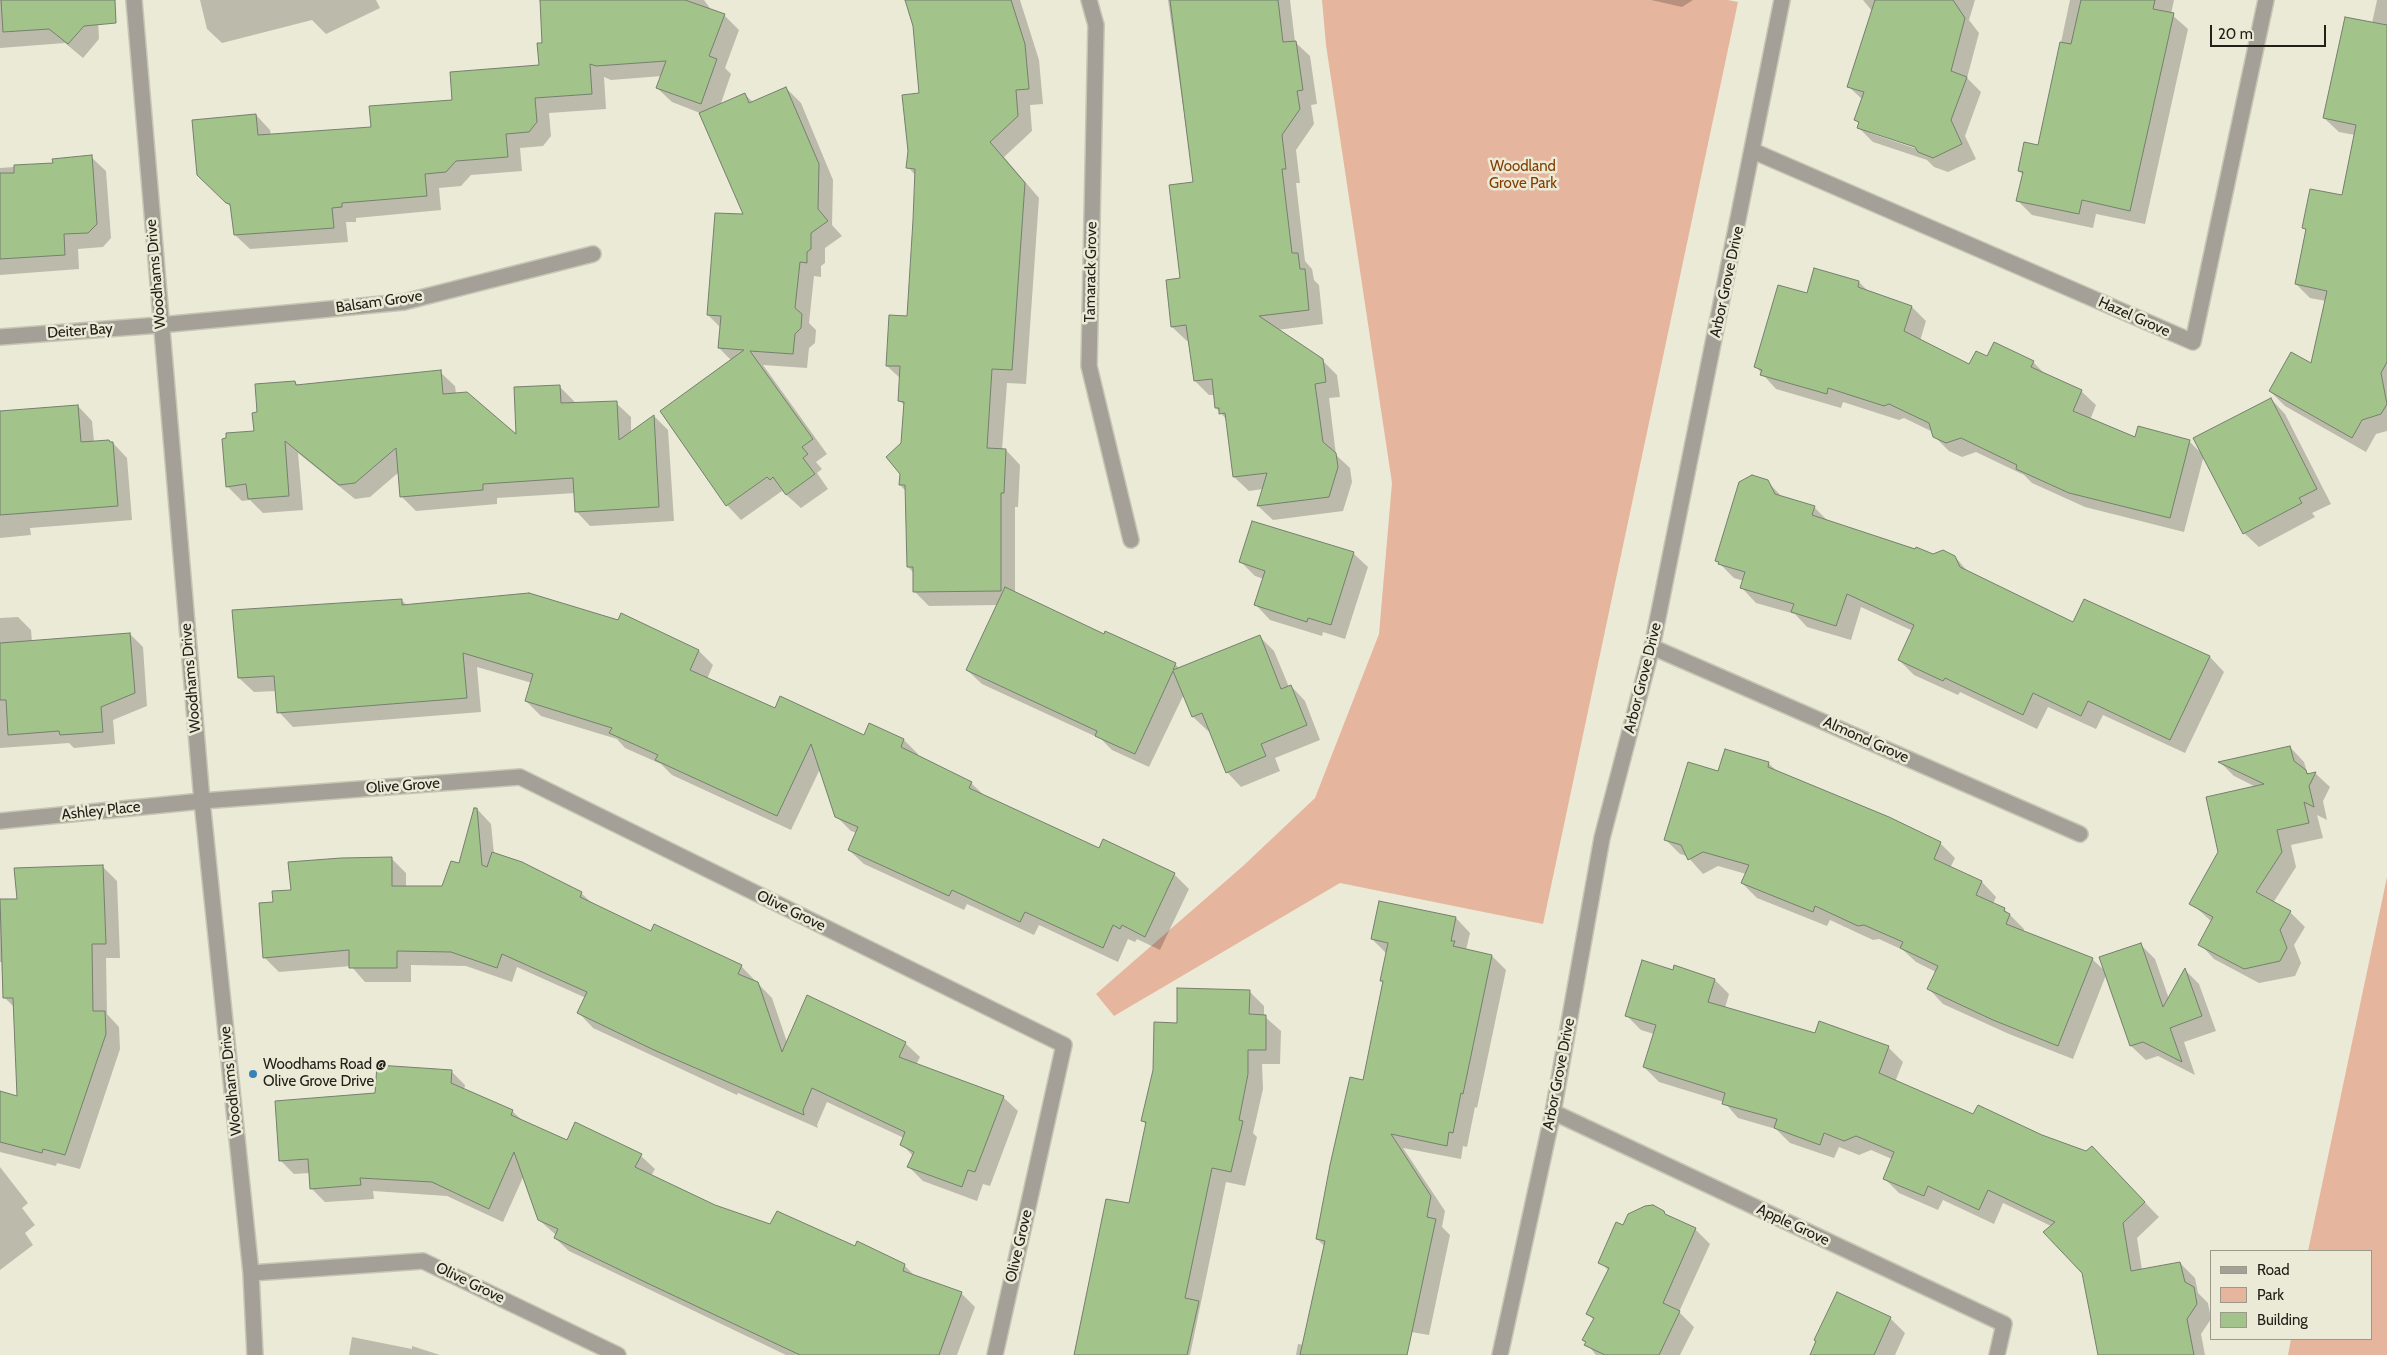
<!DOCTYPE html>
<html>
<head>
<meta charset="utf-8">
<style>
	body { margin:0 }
	#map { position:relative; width:2387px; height:1355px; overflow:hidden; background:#ebead6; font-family:Cabin,sans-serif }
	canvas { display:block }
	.legend { position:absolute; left:2210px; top:1250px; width:162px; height:90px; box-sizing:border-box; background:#ebead6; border:1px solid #9a998a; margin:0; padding:6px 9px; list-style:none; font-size:15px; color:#212019 }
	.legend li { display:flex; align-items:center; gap:10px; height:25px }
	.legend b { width:25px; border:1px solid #9a998a }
	.scale { position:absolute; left:2210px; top:25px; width:116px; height:22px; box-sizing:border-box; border:2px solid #212019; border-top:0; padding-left:6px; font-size:15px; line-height:18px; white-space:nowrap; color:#212019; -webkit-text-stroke:4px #ebead6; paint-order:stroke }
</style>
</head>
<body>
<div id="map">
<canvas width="2387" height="1355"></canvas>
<ul class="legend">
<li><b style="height:6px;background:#a49f97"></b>Road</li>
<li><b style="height:14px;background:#e5b69d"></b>Park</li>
<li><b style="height:14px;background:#a2c38a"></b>Building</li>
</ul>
<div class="scale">20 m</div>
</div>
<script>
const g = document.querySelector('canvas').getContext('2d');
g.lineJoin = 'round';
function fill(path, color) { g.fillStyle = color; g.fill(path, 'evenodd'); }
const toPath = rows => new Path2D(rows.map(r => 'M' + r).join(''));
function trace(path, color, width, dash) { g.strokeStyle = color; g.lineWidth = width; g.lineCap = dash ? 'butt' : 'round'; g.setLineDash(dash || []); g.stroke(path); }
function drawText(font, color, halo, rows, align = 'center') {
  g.font = font + ' Cabin,sans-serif'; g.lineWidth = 5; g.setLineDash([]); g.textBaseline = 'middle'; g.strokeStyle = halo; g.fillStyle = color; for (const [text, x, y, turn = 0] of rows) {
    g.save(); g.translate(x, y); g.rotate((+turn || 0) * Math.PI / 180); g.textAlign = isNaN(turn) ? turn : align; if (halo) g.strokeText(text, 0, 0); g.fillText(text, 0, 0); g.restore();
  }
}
fill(toPath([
	[1322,0,1728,0,1738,2,1543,924,1340,883,1114,1016,1096,994,1243,866,1315,798,1379,634,1392,483,1326,45],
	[2387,877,2387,1355,2288,1355,2291,1339,2371,1339,2371,1251,2308,1251]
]), '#e5b69d');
fill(toPath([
	[0,0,97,0,99,39,83,58,65,43,0,48],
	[200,0,376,0,380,8,326,34,312,20,222,43,207,29],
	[541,0,704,0,712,11,724,15,739,30,725,68,731,74,720,106,745,95,753,102,786,88,801,103,833,180,832,225,842,236,825,248,825,263,821,266,821,277,814,276,809,323,816,330,815,343,809,348,807,368,763,365,827,454,816,462,822,469,817,473,828,489,801,508,782,491,741,520,727,505,732,361,719,348,721,328,708,315,744,215,700,113,672,102,657,88,662,76,611,80,604,77,606,109,549,113,551,136,543,146,520,148,522,171,471,175,461,186,439,188,441,210,356,218,356,222,346,222,348,242,250,249,235,235,232,208,213,190,256,115,270,130,271,135,373,128,454,101,540,66,543,44],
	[906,0,1020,0,1039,60,1043,104,1030,105,1032,131,1004,157,1039,198,1026,384,1007,383,1002,450,1006,450,1020,465,1018,507,1015,507,1015,593,1105,636,1106,633,1176,665,1180,669,1260,637,1274,651,1289,687,1291,686,1305,701,1320,740,1275,758,1280,771,1241,787,1227,772,1210,730,1208,731,1193,717,1184,694,1149,767,1112,750,1101,739,982,684,967,670,998,605,929,606,914,591,914,573,908,567,906,491,900,485,905,406,900,401,901,379,887,366,908,318,916,176,908,167,921,94,914,26],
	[1168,0,1290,0,1295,42,1310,56,1317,104,1311,105,1314,124,1296,150,1300,183,1296,183,1305,261,1312,269,1314,280,1319,285,1323,324,1277,330,1322,360,1337,375,1340,397,1329,398,1336,455,1350,468,1352,482,1343,511,1273,520,1258,506,1263,489,1249,491,1234,477,1227,420,1216,408,1214,395,1209,395,1195,381,1190,341,1187,341,1172,327,1167,281,1182,280,1194,183],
	[1651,0,1693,0,1682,7],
	[1863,0,1975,0,1969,20,1979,33,1967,78,1981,92,1965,136,1976,159,1948,172,1934,167,1927,160,1873,142,1859,128,1860,124,1856,120,1863,100,1849,87,1872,11],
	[1870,131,1921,148,1920,150,1870,133],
	[2070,0,2174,0,2171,14,2188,29,2145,224,2096,214,2093,228,2032,215,2018,201,2023,175,2019,171,2039,146],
	[2377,0,2387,0,2387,431,2376,434,2366,452,2285,406,2270,391,2312,365,2326,301,2310,298,2296,284,2307,232,2304,228,2343,197,2355,135,2339,132,2324,118,2372,23],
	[91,157,106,171,111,238,103,247,78,249,79,269,0,275,0,168,54,164],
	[1859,282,1869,292,1912,307,1926,321,1920,341,1970,365,1988,358,2033,362,2047,376,2081,391,2096,405,2090,420,2136,439,2189,441,2203,455,2271,399,2285,414,2331,504,2312,513,2315,517,2259,547,2244,533,2204,455,2184,532,2085,507,2032,483,2024,475,1976,452,1962,457,1949,451,1934,436,1933,432,1904,418,1899,420,1843,402,1841,408,1776,389,1756,367,1808,294],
	[440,372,455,386,456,394,518,437,559,386,574,401,574,404,616,403,631,417,631,432,654,416,668,430,674,521,590,526,576,511,575,493,497,498,497,504,416,511,401,496,399,472,370,497,355,499,298,453,303,510,263,513,250,500,242,501,227,486,255,432,258,413,295,382,298,386],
	[78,406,92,421,94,442,113,443,127,458,132,520,30,528,31,535,0,538,0,412],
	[1767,481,1783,498,1814,507,1829,522,1933,556,1955,557,1970,574,2073,624,2084,600,2210,657,2224,672,2185,753,2103,715,2096,729,2048,707,2037,729,1960,692,1958,695,1914,675,1899,660,1913,631,1861,607,1851,640,1807,627,1795,614,1756,603,1742,588,1744,581,1734,578,1717,561],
	[1353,553,1368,567,1345,639,1323,632,1322,636,1270,620,1256,605,1264,579,1255,576,1241,562],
	[401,600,408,606,699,651,713,665,707,679,775,710,864,736,904,740,918,754,917,756,971,783,987,798,1100,850,1174,874,1189,889,1160,950,1137,939,1135,942,1128,939,1118,962,1039,925,1034,935,967,904,964,910,864,864,849,850,857,833,851,831,836,816,820,769,791,830,672,775,661,764,625,748,617,739,541,716,526,701,532,683,477,667,481,712,293,727,279,712,277,691,254,692,239,678],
	[18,617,31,630,32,642,130,634,143,647,147,706,113,720,115,744,74,748,69,743,0,748,0,618],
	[2290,747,2304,762,2307,772,2309,774,2315,773,2330,787,2323,801,2327,820,2317,815,2323,838,2291,845,2296,867,2273,903,2290,912,2305,927,2294,945,2301,963,2295,976,2259,983,2214,959,2200,944,2212,922,2191,903,2256,787,2234,776,2221,763],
	[1768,763,1778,772,1940,843,1955,858,1950,868,1982,882,1996,897,1993,904,2004,909,2024,929,2023,932,2092,959,2105,971,2140,944,2155,959,2169,999,2185,970,2199,984,2216,1031,2184,1042,2195,1075,2158,1056,2146,1060,2131,1046,2106,975,2073,1059,2009,1034,1943,1004,1929,989,1936,972,1916,962,1903,950,1879,939,1873,940,1830,920,1827,926,1757,898,1742,883,1746,874,1718,866,1703,874,1687,856,1680,854,1665,839,1719,773],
	[477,809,491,824,494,854,581,893,594,905,652,933,741,966,772,998,787,1042,905,1043,920,1057,916,1065,1003,1097,1018,1111,990,1186,983,1184,977,1201,923,1181,908,1166,913,1156,902,1144,904,1138,827,1102,817,1125,818,1128,738,1093,737,1095,593,1028,579,1013,586,998,517,967,512,982,466,966,411,965,411,982,365,982,351,966,279,972,264,957,275,903,293,891,391,858,406,873,406,887,443,887,460,865],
	[102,866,117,881,120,958,106,958,107,1014,119,1027,120,1049,80,1169,57,1163,56,1166,0,1152,0,1092,18,1097,15,1008,4,997,3,962,0,962,0,900,18,900],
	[1456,918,1470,933,1466,950,1492,956,1506,970,1477,1108,1475,1107,1467,1147,1463,1146,1461,1159,1403,1148,1445,1211,1442,1227,1450,1235,1429,1335,1411,1332,1406,1355,1296,1355,1298,1344,1304,1345,1325,1247,1317,1239,1364,1081,1384,983,1382,980,1387,954,1372,939],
	[1674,971,1715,980,1729,994,1725,1008,1815,1035,1888,1047,1903,1062,1895,1082,1974,1115,2042,1136,2106,1162,2159,1217,2137,1238,2142,1270,2180,1263,2195,1278,2198,1293,2208,1303,2211,1319,2201,1334,2205,1355,2099,1355,2083,1273,2051,1226,2003,1203,1994,1224,1943,1200,1938,1210,1899,1193,1884,1178,1892,1159,1871,1150,1859,1155,1839,1147,1834,1158,1790,1143,1776,1129,1738,1118,1724,1102,1659,1082,1644,1067,1654,1034,1641,1030,1626,1015],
	[1249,991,1264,1006,1264,1016,1281,1031,1280,1064,1262,1064,1263,1089,1253,1133,1257,1137,1245,1186,1226,1182,1190,1355,1074,1355,1107,1200,1130,1205,1146,1125,1143,1121,1178,1024],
	[451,1071,465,1085,464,1090,512,1111,524,1122,567,1142,641,1156,655,1169,651,1176,715,1207,771,1226,855,1248,904,1265,916,1277,961,1293,975,1307,957,1355,786,1355,569,1251,555,1238,556,1235,539,1220,524,1175,503,1222,447,1196,373,1191,374,1199,325,1202,311,1188,310,1173,294,1174,280,1160,376,1095],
	[0,1167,28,1203,22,1208,35,1225,25,1233,33,1245,0,1270],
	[1663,1212,1668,1217,1695,1229,1710,1244,1679,1312,1694,1327,1680,1355,1596,1355,1584,1340,1594,1320,1588,1314,1609,1271,1600,1262,1623,1226],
	[1890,1318,1905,1333,1895,1355,1812,1355],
	[352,1337,412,1349,412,1346,440,1355,349,1355]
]), '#0003');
const building = toPath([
	[1,0,115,0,116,23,84,26,68,44,49,29,3,32,1,0],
	[540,0,685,0,725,14,709,56,717,59,701,104,656,88,666,61,596,66,590,64,592,94,535,98,537,122,529,132,506,134,508,157,456,161,446,172,425,174,427,196,342,203,342,207,332,208,334,228,234,235,230,204,226,203,197,175,192,120,256,114,258,135,371,127,369,106,452,100,450,72,539,65,537,43,542,43,540,0],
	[905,0,1011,0,1025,44,1029,89,1016,90,1018,116,990,142,1025,183,1012,370,992,369,987,448,1006,449,1004,493,1001,493,1001,591,913,592,913,567,907,567,905,485,899,485,900,474,886,457,901,443,904,402,898,401,900,366,886,366,889,315,907,316,913,220,915,169,906,168,908,151,902,95,919,93,913,26,905,0],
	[1170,0,1278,0,1283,42,1296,41,1303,90,1297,91,1300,109,1282,135,1286,169,1282,169,1292,253,1298,253,1300,269,1305,269,1309,310,1259,316,1323,359,1326,382,1315,384,1323,442,1336,453,1338,467,1329,497,1257,506,1267,473,1233,477,1225,413,1219,414,1219,408,1215,408,1212,379,1194,381,1186,325,1171,327,1166,280,1180,278,1169,185,1193,182,1170,0],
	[1875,0,1953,0,1965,18,1951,71,1967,77,1951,120,1962,144,1933,158,1918,152,1915,147,1857,128,1859,122,1854,120,1864,92,1847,87,1875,0],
	[2081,0,2155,0,2153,9,2174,13,2130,211,2082,200,2079,214,2016,201,2023,172,2018,171,2024,142,2038,145,2060,42,2071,44,2081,0],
	[2345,17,2387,25,2387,362,2381,373,2387,404,2381,414,2362,420,2352,438,2269,391,2291,352,2311,363,2327,291,2295,284,2306,229,2302,228,2310,189,2342,195,2356,125,2323,118,2345,17],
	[786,87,819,164,818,209,828,221,811,233,811,249,807,252,807,263,800,262,795,308,802,314,801,328,795,334,793,354,750,351,813,439,802,447,808,454,803,458,815,474,786,495,773,477,770,480,767,477,726,506,660,411,744,350,718,348,721,316,707,315,715,213,743,214,699,113,745,93,749,103,786,87],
	[92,155,97,224,88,233,64,234,65,255,0,259,0,173,14,173,14,165,53,163,52,159,92,155],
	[1814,268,1859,281,1858,287,1912,306,1904,331,1969,364,1976,351,1987,356,1994,342,2034,361,2031,367,2082,390,2073,411,2135,437,2138,426,2190,440,2170,518,2069,493,2016,469,2017,465,1961,438,1946,443,1933,437,1929,423,1889,404,1884,406,1828,388,1827,394,1760,375,1762,370,1754,367,1778,285,1807,293,1814,268],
	[441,370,443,394,467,392,516,434,514,387,560,385,561,403,617,401,619,440,654,415,659,507,575,512,573,478,483,484,483,490,400,497,396,448,355,483,339,485,285,441,289,496,248,499,246,484,226,487,222,439,226,438,226,433,254,431,252,413,257,412,255,384,295,381,296,385,441,370],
	[2271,398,2317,489,2299,498,2302,503,2243,534,2193,438,2271,398],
	[78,405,81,442,109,440,110,442,113,442,118,506,0,515,0,411,78,405],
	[1752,475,1768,480,1775,494,1815,506,1812,515,1915,549,1916,547,1933,554,1943,550,1955,556,1960,567,2073,622,2084,599,2210,656,2170,740,2088,701,2081,716,2033,693,2023,715,1945,678,1943,681,1898,660,1914,625,1847,594,1836,626,1791,612,1794,604,1740,588,1745,572,1718,564,1719,562,1715,561,1739,482,1752,475],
	[1252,521,1354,552,1331,625,1308,618,1307,622,1254,605,1265,571,1239,562,1252,521],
	[1005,587,1104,634,1105,631,1176,663,1173,670,1260,635,1281,689,1291,685,1307,725,1261,744,1266,756,1226,773,1202,713,1192,717,1173,671,1135,754,1119,747,1095,736,1097,731,966,670,1005,587],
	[529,593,618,620,621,613,699,650,690,670,775,708,780,696,864,735,869,723,904,739,901,747,972,782,969,788,1099,848,1103,839,1175,873,1145,937,1122,925,1120,929,1113,925,1103,948,1025,912,1020,922,952,890,949,896,848,850,858,827,835,817,811,744,777,816,655,760,658,755,609,733,612,728,525,701,533,674,463,653,467,698,277,713,274,676,238,678,232,610,402,599,402,605,529,593],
	[130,633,135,693,101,707,103,732,60,735,59,731,8,735,6,700,0,700,0,643,130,633],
	[2290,746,2294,761,2306,770,2307,774,2316,772,2309,786,2314,807,2304,802,2309,823,2277,830,2282,852,2256,892,2291,911,2280,930,2287,948,2280,961,2244,969,2198,945,2213,917,2189,904,2218,852,2206,797,2264,784,2218,762,2290,746],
	[1725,749,1769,762,1768,767,1889,817,1941,842,1934,859,1982,881,1976,895,2005,908,2004,911,2010,914,2006,924,2093,958,2058,1046,1993,1020,1927,989,1938,966,1900,948,1903,942,1864,925,1858,926,1815,906,1813,912,1741,883,1749,865,1703,852,1688,860,1681,845,1664,840,1688,762,1718,771,1725,749],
	[474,808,477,808,482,865,487,867,492,852,522,862,582,892,580,897,651,931,654,924,742,965,738,974,758,982,782,1052,807,995,906,1042,899,1057,1004,1096,975,1172,968,1170,962,1187,907,1167,914,1152,900,1145,905,1132,812,1088,803,1110,804,1115,654,1050,577,1013,587,992,502,954,497,968,451,952,397,951,397,968,349,968,349,950,263,958,259,903,273,902,272,891,291,890,288,862,341,858,392,857,392,886,442,886,451,861,459,863,474,808],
	[103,865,106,944,92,944,93,1011,105,1011,106,1034,65,1155,43,1149,42,1153,0,1142,0,1091,17,1096,13,998,3,998,0,899,17,899,14,868,103,865],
	[1379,901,1456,917,1451,941,1455,941,1453,946,1492,955,1463,1094,1461,1093,1453,1133,1449,1132,1447,1146,1391,1134,1431,1196,1427,1217,1436,1219,1407,1355,1300,1355,1325,1241,1316,1239,1330,1165,1350,1077,1363,1080,1383,981,1380,981,1388,943,1371,939,1379,901],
	[2141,943,2163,1007,2185,968,2202,1016,2170,1028,2182,1062,2143,1042,2130,1046,2099,957,2141,943],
	[1642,960,1673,970,1674,965,1715,979,1708,1002,1815,1033,1819,1021,1889,1046,1879,1073,1973,1114,1978,1105,2042,1135,2086,1151,2092,1146,2145,1202,2123,1223,2131,1271,2180,1262,2185,1282,2194,1287,2197,1304,2187,1319,2194,1355,2098,1355,2082,1273,2043,1232,2055,1222,1988,1190,1979,1210,1928,1186,1924,1196,1883,1179,1894,1152,1856,1136,1844,1141,1824,1133,1820,1145,1774,1128,1777,1119,1722,1104,1725,1093,1643,1067,1656,1025,1625,1016,1642,960],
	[1177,988,1250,990,1249,1014,1266,1015,1266,1050,1248,1050,1248,1074,1239,1120,1243,1121,1231,1172,1212,1168,1185,1298,1199,1301,1187,1355,1074,1355,1106,1199,1129,1203,1146,1122,1141,1121,1153,1070,1154,1022,1177,1023,1177,988],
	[377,1065,452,1070,451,1083,513,1110,511,1115,567,1140,575,1122,642,1154,635,1167,715,1205,770,1224,777,1211,855,1246,857,1241,905,1264,903,1271,962,1292,939,1355,800,1355,647,1283,554,1238,558,1229,538,1220,514,1152,489,1209,432,1182,360,1178,361,1185,310,1189,308,1159,279,1161,275,1101,375,1093,377,1065],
	[1653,1205,1664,1211,1665,1214,1696,1228,1663,1303,1680,1311,1659,1355,1605,1355,1584,1345,1586,1342,1582,1340,1594,1318,1586,1314,1609,1268,1598,1263,1616,1222,1623,1225,1628,1214,1645,1206,1653,1205],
	[1837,1292,1891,1317,1874,1355,1810,1355,1816,1341,1814,1340,1837,1292]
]);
fill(building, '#a2c38a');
trace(building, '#757f6e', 1);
const minor = toPath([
	[134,0,202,801,251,1273,255,1355],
	[1089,0,1096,25,1089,366,1131,540],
	[1753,151,2193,342,2266,0],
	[0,337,160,325,404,302,593,254],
	[1652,647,2080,834],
	[0,821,202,801,520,777,1064,1045,995,1355],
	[1553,1112,2004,1324,1997,1355],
	[251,1273,423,1261,618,1355],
	[1500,1355,1553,1112,1602,838,1652,647,1782,0]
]);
trace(minor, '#c7c6b4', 18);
trace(minor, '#a49f97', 15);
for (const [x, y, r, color] of [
	[253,1074,5,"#3783b6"]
]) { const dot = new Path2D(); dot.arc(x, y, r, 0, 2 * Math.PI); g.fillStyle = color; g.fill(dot); trace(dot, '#ebead6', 2); }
drawText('15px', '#843c01', '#ebead6', [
	["Woodland",1523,167],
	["Grove Park",1523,184]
]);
drawText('15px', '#212019', '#ebead6', [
	["Tamarack Grove",1091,272,-89],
	["Woodhams Drive",156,274,-95],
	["Arbor Grove Drive",1727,282,-78],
	["Balsam Grove",379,302,-8],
	["Hazel Grove",2134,317,24],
	["Deiter Bay",80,331,-4],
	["Woodhams Drive",191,678,-95],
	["Arbor Grove Drive",1643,678,-76],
	["Almond Grove",1866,740,24],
	["Olive Grove",403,786,-4],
	["Ashley Place",101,811,-6],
	["Olive Grove",791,911,26],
	["Arbor Grove Drive",1559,1074,-79],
	["Woodhams Drive",231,1081,-96],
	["Apple Grove",1793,1225,25],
	["Olive Grove",1019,1246,-77],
	["Olive Grove",470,1283,26]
]);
drawText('15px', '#212019', '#ebead6', [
	["Woodhams Road @",263,1065],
	["Olive Grove Drive",263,1082]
], 'left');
</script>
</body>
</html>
